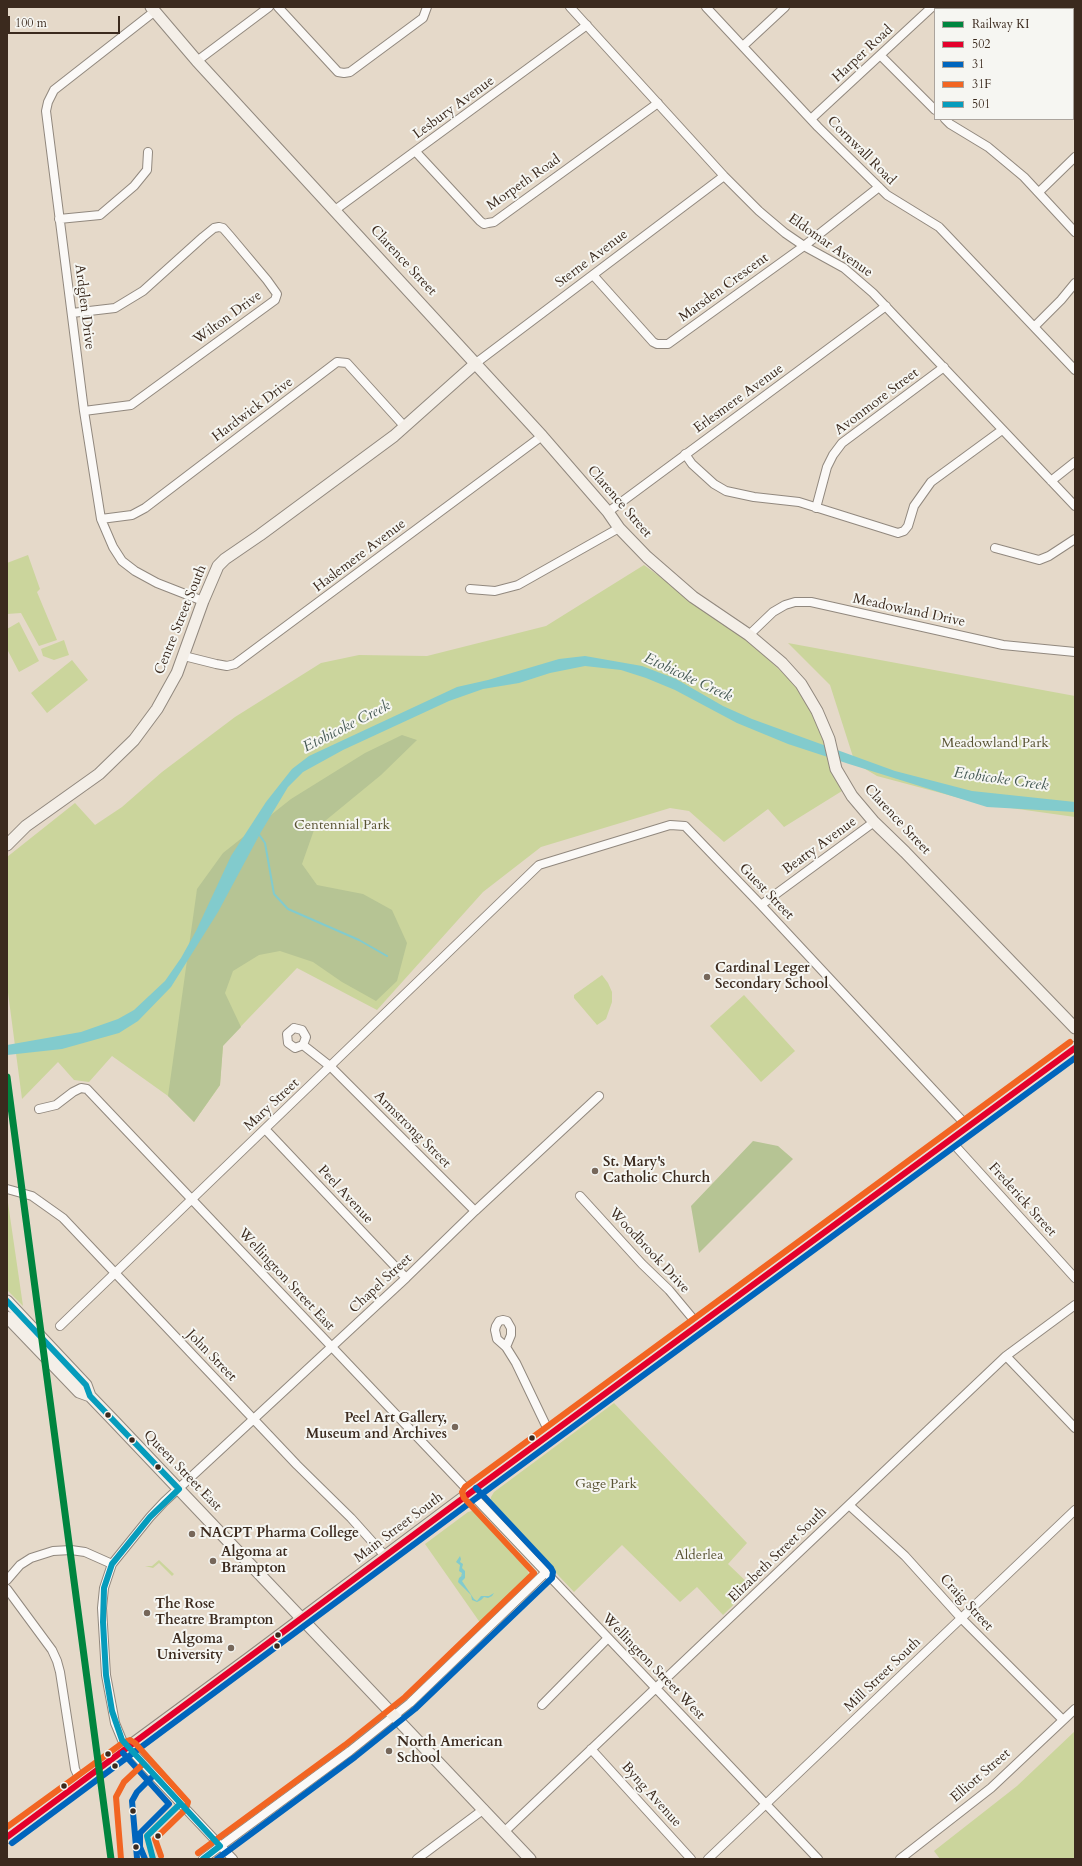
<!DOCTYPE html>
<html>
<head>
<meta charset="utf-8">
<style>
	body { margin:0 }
	#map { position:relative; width:1082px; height:1866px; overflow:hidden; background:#e5d9c9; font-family:Cardo,serif }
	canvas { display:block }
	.frame { position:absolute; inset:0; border:8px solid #3b2a1e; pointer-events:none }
	.legend { position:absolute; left:934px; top:8px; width:140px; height:112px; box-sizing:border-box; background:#f6f6f2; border:1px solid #aba49d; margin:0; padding:5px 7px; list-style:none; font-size:12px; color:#3b2a1e }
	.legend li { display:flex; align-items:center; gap:8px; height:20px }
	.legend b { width:20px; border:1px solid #aba49d }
	.scale { position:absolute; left:8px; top:16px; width:112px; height:18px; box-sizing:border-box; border:2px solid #3b2a1e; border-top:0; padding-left:5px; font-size:12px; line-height:14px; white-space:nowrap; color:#3b2a1e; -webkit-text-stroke:3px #f6f6f2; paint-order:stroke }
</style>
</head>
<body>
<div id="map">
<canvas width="1082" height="1866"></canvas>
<div class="frame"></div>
<ul class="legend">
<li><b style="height:5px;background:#00853f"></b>Railway KI</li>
<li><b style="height:5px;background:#e4002b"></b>502</li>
<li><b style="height:5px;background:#0065bd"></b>31</li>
<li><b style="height:5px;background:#f26522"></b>31F</li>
<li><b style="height:5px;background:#069cbc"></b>501</li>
</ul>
<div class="scale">100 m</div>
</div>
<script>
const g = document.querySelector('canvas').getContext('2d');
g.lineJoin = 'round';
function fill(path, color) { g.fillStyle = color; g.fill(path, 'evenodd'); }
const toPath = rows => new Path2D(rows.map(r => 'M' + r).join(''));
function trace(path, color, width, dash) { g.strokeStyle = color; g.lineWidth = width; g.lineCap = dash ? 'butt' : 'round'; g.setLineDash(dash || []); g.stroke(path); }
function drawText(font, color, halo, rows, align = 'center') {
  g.font = font + ' Cardo,serif'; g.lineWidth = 4; g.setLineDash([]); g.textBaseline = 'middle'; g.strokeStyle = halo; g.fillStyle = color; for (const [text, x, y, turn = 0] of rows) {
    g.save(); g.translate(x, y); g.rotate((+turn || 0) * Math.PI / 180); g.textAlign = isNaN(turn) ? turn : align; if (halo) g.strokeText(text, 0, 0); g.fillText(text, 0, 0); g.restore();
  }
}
fill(toPath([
	[1013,7,1054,7,1052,9,1014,9],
	[28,555,40,589,37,592,57,640,39,646,21,613,7,614,7,563],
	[644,565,754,646,803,692,821,725,831,765,842,791,784,827,768,809,724,842,689,811,670,808,541,847,483,892,377,1010,297,968,223,1045,220,1085,194,1122,168,1096,112,1056,89,1082,74,1080,58,1062,22,1099,7,985,7,857,75,803,95,825,122,807,162,772,235,717,321,663,359,655,427,656,546,626],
	[19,622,39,661,19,672,7,649,7,629],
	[64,640,69,655,54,660,43,656,41,649],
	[788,643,1075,696,1075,817,982,804,877,776,855,763,830,685],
	[72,660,88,680,47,713,31,693],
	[602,975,608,983,612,992,612,1002,606,1019,597,1025,574,998,574,995],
	[744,995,795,1051,761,1082,710,1026],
	[7,1196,23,1306,7,1290],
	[614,1403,747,1543,728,1564,752,1587,723,1615,697,1587,680,1602,622,1545,574,1592,491,1504,491,1497,494,1492],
	[475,1510,509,1545,512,1554,525,1566,529,1574,529,1578,481,1624,425,1544,468,1512],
	[159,1560,174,1574,172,1576,159,1563,153,1568,145,1566,152,1566],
	[1075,1731,1075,1859,940,1859,934,1851,1017,1786]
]), '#cbd59c');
fill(toPath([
	[402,735,417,740,381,775,314,830,302,864,317,885,363,894,392,910,407,943,397,981,376,1001,342,982,313,962,280,951,259,955,233,971,225,993,241,1027,223,1046,220,1085,194,1122,168,1096,197,889,223,853,291,799,365,753],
	[753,1141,778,1146,793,1159,699,1253,691,1206]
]), '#b6c494');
fill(toPath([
	[585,656,642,666,676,679,723,706,752,719,895,771,972,791,1075,802,1075,812,987,807,849,764,788,744,737,723,675,690,646,678,621,670,585,666,550,673,519,683,483,689,449,701,343,750,303,772,288,787,261,832,218,912,171,987,138,1021,119,1033,62,1049,7,1055,7,1045,81,1032,118,1019,134,1010,165,981,181,958,196,931,231,856,266,802,292,769,309,756,457,687,488,680,559,659],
	[460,1556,461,1559,460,1562,463,1564,462,1568,465,1571,465,1578,462,1581,474,1599,477,1601,481,1596,489,1596,494,1593,492,1596,488,1598,484,1597,481,1600,477,1602,472,1600,471,1595,458,1582,459,1578,464,1574,461,1576,462,1573,459,1571,460,1565,456,1562]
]), '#82cbcd');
trace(toPath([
	[258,833,265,843,274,894,288,909,359,940,387,956]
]), '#82cbcd', 2);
const street = toPath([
	[278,7,338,72,344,73,350,72,423,18,427,7],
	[570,7,724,176,759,211,785,233,804,246,844,268,873,293,1075,506],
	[706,7,818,127,887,195,939,227,1075,370],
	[155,11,54,90,48,102,46,111,84,411,101,519,113,547,122,561,135,571,157,583,203,601],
	[743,46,785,7],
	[880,55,935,110],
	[197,61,269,7],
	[811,119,932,7],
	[945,119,950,124,988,147,1024,177,1075,232],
	[416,152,480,221,484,224,488,223,494,222,658,103],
	[1039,192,1075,157],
	[335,210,587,25],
	[59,219,100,215,134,186,147,170,148,152],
	[593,275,653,342,657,344,668,344,804,246,879,187],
	[72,313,115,308,143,291,203,237,214,228,219,227,223,228,230,236,267,280,277,294,275,300,131,405,84,411],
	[1034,327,1061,300,1075,283],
	[476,363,724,176],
	[685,454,692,464,714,484,726,491,754,497,799,502,898,533,904,531,908,526,914,506,931,482,1002,430],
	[1051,481,1075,462],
	[816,508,827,467,833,455,842,443,944,367],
	[608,512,886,306],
	[101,519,132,515,145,508,337,362,347,363,405,427],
	[995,548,1039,560,1049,556,1075,539],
	[470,589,495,591,518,585,619,528],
	[749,635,773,612,785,605,795,602,811,602,1003,645,1075,652],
	[184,656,216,664,227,666,235,664,542,436],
	[761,905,874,822],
	[294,1028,302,1030,306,1037,303,1045,295,1048,288,1043,287,1034,294,1028],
	[303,1045,331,1067,475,1211],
	[39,1109,56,1105,73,1092,81,1088,87,1089,818,1859],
	[265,1129,406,1278],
	[950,1140,1075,1278],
	[7,1189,32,1196,63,1218,297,1465,351,1518,386,1557],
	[580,1196,642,1264,669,1290,699,1326],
	[60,1326,539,865,670,825,685,826,761,905,968,1127],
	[506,1347,511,1335,511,1328,507,1321,503,1320,499,1321,496,1326,495,1330,497,1339,506,1347,516,1363,550,1434],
	[1006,1356,1075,1428],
	[849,1505,905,1556,961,1618,1063,1720],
	[7,1580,20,1565,31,1558,53,1551,71,1550,85,1552,112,1564],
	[7,1589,52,1650,57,1661,60,1672,75,1769,81,1782],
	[542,1705,608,1638],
	[591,1749,691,1859],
	[504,1832,1006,1356,1075,1305],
	[203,1859,350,1751,410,1703,545,1573],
	[233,1859,135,1755,122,1740,115,1723,106,1675,102,1608,104,1588,112,1564,150,1517,164,1502,406,1278,475,1211,599,1096],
	[417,1859,484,1809],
	[708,1859,1075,1510],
	[900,1859,991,1788,1075,1709]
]);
const secondary = toPath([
	[151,7,197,61,542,436,608,512,619,528,647,557,693,597,749,635,782,663,801,684,817,711,829,739,836,769,852,796,874,822,905,852,1075,1028],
	[7,845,26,826,99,774,134,740,157,709,177,673,203,601,218,566,225,559,260,535,394,436,476,363],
	[7,1301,86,1385,90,1396],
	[7,1317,79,1392,90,1396,115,1422,530,1859]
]);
const primary = toPath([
	[7,1837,250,1658,470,1493,1075,1048]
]);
trace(street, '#91887e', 10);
trace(secondary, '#91887e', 13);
trace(primary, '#91887e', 14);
trace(street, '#fbf9f7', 8);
trace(secondary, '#f4efe8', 11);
trace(primary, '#e9e1d4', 12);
trace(toPath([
	[7,1837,470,1493,1075,1048]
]), '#e4002b', 6);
trace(toPath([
	[123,1753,169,1804,140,1833,140,1847,145,1859],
	[12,1843,475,1499,1075,1058],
	[137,1858,132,1801,137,1792,153,1776],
	[217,1859,355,1757,415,1709,552,1578,553,1572,551,1568,476,1488]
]), '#0065bd', 6);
trace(toPath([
	[7,1827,124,1742,130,1740,135,1743,188,1802,186,1809,155,1839,161,1856],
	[198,1853,345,1745,405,1697,534,1573,464,1498,462,1492,465,1487,1070,1042],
	[121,1859,116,1797,124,1782,143,1764]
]), '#f26522', 6);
trace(toPath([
	[7,1301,86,1385,90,1396,179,1489],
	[179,1489,150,1517,112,1564,104,1588,103,1622,106,1675,112,1711,122,1740,220,1846,203,1859],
	[153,1859,147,1836,180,1804]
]), '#069cbc', 6);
trace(toPath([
	[7,1077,111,1859]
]), '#00853f', 7);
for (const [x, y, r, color] of [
	[707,977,4,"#76675a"],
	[595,1171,4,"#76675a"],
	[108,1415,3.5,"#3b2a1e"],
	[455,1427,4,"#76675a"],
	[532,1438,3.5,"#3b2a1e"],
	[132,1440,3.5,"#3b2a1e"],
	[158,1467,3.5,"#3b2a1e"],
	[192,1534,4,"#76675a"],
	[213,1561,4,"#76675a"],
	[147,1613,4,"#76675a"],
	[278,1635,3.5,"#3b2a1e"],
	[277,1646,3.5,"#3b2a1e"],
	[231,1648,4,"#76675a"],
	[389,1751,4,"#76675a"],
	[108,1754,3.5,"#3b2a1e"],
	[115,1766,3.5,"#3b2a1e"],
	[64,1786,3.5,"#3b2a1e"],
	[133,1811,3.5,"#3b2a1e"],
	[158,1836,3.5,"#3b2a1e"],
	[136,1847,3.5,"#3b2a1e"]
]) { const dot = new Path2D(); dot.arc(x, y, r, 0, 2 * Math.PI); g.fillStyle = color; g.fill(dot); trace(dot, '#f6f6f2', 1.5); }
drawText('14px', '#3b2a1e', '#f6f6f2', [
	["Harper Road",863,54,-43],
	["Lesbury Avenue",454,108,-36],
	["Cornwall Road",861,151,45],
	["Morpeth Road",524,183,-35],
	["Eldomar Avenue",830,246,35],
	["Sterne Avenue",592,259,-37],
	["Clarence Street",403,261,47],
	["Marsden Crescent",724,288,-36],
	["Ardglen Drive",84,307,83],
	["Wilton Drive",228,318,-36],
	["Erlesmere Avenue",739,399,-36],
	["Avonmore Street",877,402,-37],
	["Hardwick Drive",253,410,-37],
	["Clarence Street",619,502,49],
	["Haslemere Avenue",360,556,-37],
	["Meadowland Drive",909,611,12],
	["Centre Street South",181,620,-68],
	["Clarence Street",897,820,47],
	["Beatty Avenue",820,846,-36],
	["Guest Street",766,892,46],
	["Mary Street",272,1105,-43],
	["Armstrong Street",412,1130,45],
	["Peel Avenue",345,1195,47],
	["Frederick Street",1022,1200,48],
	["Woodbrook Drive",649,1251,47],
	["Wellington Street East",286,1280,47],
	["Chapel Street",381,1284,-43],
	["John Street",211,1356,46],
	["Queen Street East",182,1471,46],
	["Main Street South",399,1528,-37],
	["Elizabeth Street South",778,1555,-44],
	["Craig Street",966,1603,47],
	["Wellington Street West",653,1667,46],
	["Mill Street South",883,1675,-44],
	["Elliott Street",981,1776,-41],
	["Byng Avenue",651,1795,48]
]);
drawText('14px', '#5a5434', '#f6f6f2', [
	["Meadowland Park",995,744],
	["Centennial Park",342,826],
	["Gage Park",606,1485],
	["Alderlea",699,1556]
]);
drawText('bold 14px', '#3b2a1e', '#f6f6f2', [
	["Cardinal Leger",715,969],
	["Secondary School",715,985],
	["St. Mary's",603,1163],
	["Catholic Church",603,1179],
	["Peel Art Gallery,",447,1419,"right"],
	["Museum and Archives",447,1435,"right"],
	["NACPT Pharma College",200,1534],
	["Algoma at",221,1553],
	["Brampton",221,1569],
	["The Rose",155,1605],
	["Theatre Brampton",155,1621],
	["Algoma",223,1640,"right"],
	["University",223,1656,"right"],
	["North American",397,1743],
	["School",397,1759]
], 'left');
drawText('italic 15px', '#445853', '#f6f6f2', [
	["Etobicoke Creek",688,678,25],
	["Etobicoke Creek",347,727,-27],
	["Etobicoke Creek",1001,780,8]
]);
</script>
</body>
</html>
